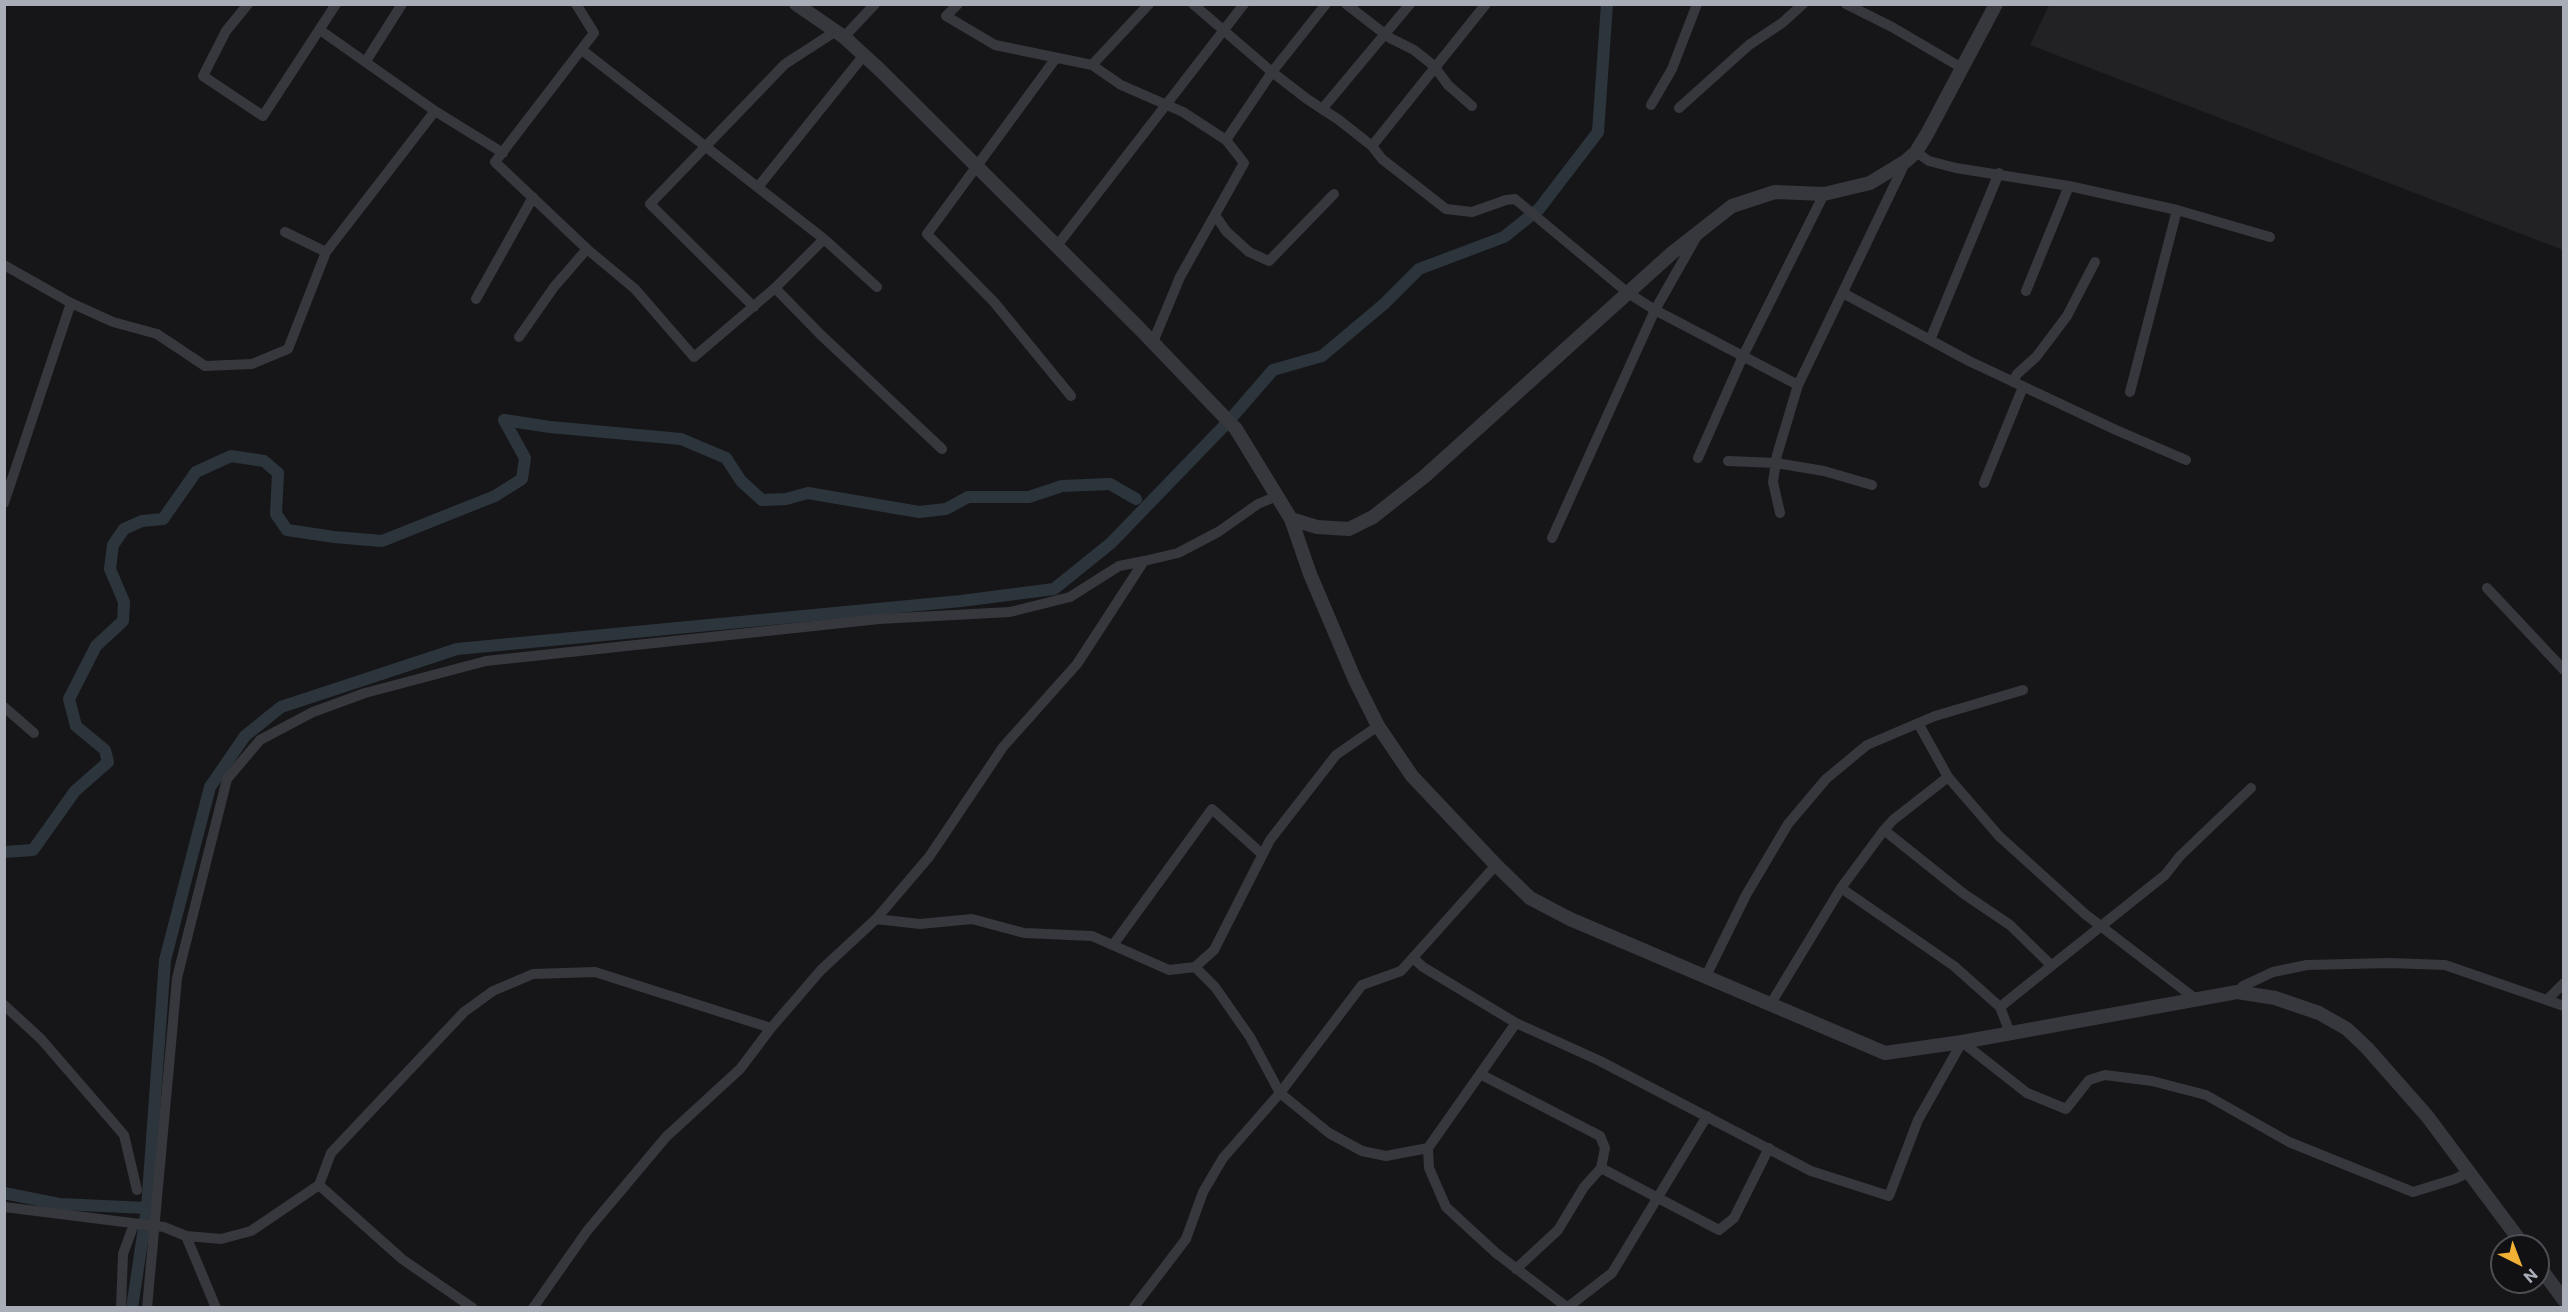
<!DOCTYPE html>
<html>
<head>
<meta charset="utf-8">
<style>
	body { margin:0 }
	#map { position:relative; width:2568px; height:1312px; overflow:hidden; background:#161618; font-family:Commissioner,sans-serif }
	canvas { display:block }
	.frame { position:absolute; inset:0; border:6px solid #a8adb8; pointer-events:none }
	.north { position:absolute; left:2490px; top:1234px; width:60px; height:60px; box-sizing:border-box; background:#111113; border:2px solid #4d4f55; border-radius:50%; rotate:138deg; font-size:16px; font-weight:700; line-height:24px; text-align:center; color:#a8adb8 }
	.north::after { content:''; display:block; margin:auto; width:21px; height:27px; background:#f2b134; clip-path:polygon(50% 0,100% 100%,50% 72%,0 100%) }
</style>
</head>
<body>
<div id="map">
<canvas width="2568" height="1312"></canvas>
<div class="frame"></div>
<div class="north">N</div>
</div>
<script>
const g = document.querySelector('canvas').getContext('2d');
g.lineJoin = 'round';
function fill(path, color) { g.fillStyle = color; g.fill(path, 'evenodd'); }
const toPath = rows => new Path2D(rows.map(r => 'M' + r).join(''));
function trace(path, color, width, dash) { g.strokeStyle = color; g.lineWidth = width; g.lineCap = dash ? 'butt' : 'round'; g.setLineDash(dash || []); g.stroke(path); }
fill(toPath([
	[2049,5,2563,5,2563,250,2030,45]
]), '#222225');
trace(toPath([
	[1234,415,1273,370,1322,356,1384,304,1419,269,1504,237,1539,209,1598,132,1607,4],
	[4,852,33,850,75,791,108,762,105,750,76,726,69,699,96,646,123,621,124,602,110,569,113,545,124,529,142,521,163,519,196,472,231,456,264,461,278,473,276,514,287,530,334,537,382,541,495,496,522,479,525,458,504,420,550,427,681,439,726,458,741,481,762,500,786,499,808,493,919,512,946,509,968,497,1029,497,1062,486,1110,484,1136,499],
	[4,1193,59,1204,147,1208],
	[132,1308,147,1208,165,960,210,787,245,736,281,707,457,649,961,601,1054,589,1111,543,1225,425]
]), '#2c353c', 12);
trace(toPath([
	[248,4,226,31,203,76,263,116,336,4],
	[576,4,594,33,495,162,587,249,635,289,694,357,775,288,824,239],
	[958,4,946,16,995,45,1092,65,1121,85,1183,112,1226,140,1244,163,1180,277,1153,342],
	[1193,4,1272,72,1307,99,1339,120,1372,146,1382,159,1446,209,1472,212,1506,200,1515,199,1628,293,1655,310,1798,385],
	[1346,4,1390,38,1414,50,1434,66,1448,85,1472,106],
	[1846,4,1892,27,1962,68],
	[320,30,435,111,503,153],
	[844,37,875,4],
	[582,50,824,239,877,287],
	[1056,58,927,234,994,302,1071,396],
	[366,61,402,4],
	[1092,65,1149,4],
	[1651,105,1672,69,1697,4],
	[1323,108,1410,4],
	[1679,108,1749,45,1782,23,1803,4],
	[1226,140,1272,72,1326,4],
	[1372,146,1486,4],
	[1916,152,1929,161,1956,168,2069,186,2177,210,2270,237],
	[758,187,864,55],
	[1215,215,1226,231,1249,252,1269,261,1334,194],
	[285,232,326,252],
	[1056,247,1244,4],
	[4,265,71,303,113,322,157,334,205,366,252,364,288,349,326,252,435,111],
	[775,288,820,334,942,449],
	[2026,291,2069,186],
	[1843,293,1969,361,2116,430,2186,460],
	[476,299,533,197],
	[754,307,650,204,785,64,836,31],
	[519,337,554,287,587,249],
	[1930,340,1999,173],
	[2013,382,2017,374,2036,357,2067,316,2095,262],
	[2130,392,2177,210],
	[1698,458,1743,356,1824,194],
	[1728,461,1776,463,1824,471,1872,485],
	[1984,483,2023,387],
	[4,503,71,303],
	[1780,513,1773,482,1777,455,1798,385,1906,161],
	[1552,538,1655,310,1697,236],
	[2487,588,2564,670],
	[4,707,34,733],
	[1918,723,1948,777,1999,836,2085,914,2197,1000],
	[1884,830,1964,894,2010,925,2051,965],
	[1841,888,1954,966,2000,1007],
	[876,919,920,924,972,919,1024,933,1092,936,1169,970,1195,967,1214,950,1270,840,1336,755,1378,726],
	[1113,945,1212,809,1262,854],
	[1413,958,1423,967,1516,1023,1598,1060,1811,1171,1889,1196,1918,1120,1962,1042,2027,1093,2066,1109,2089,1080,2105,1075,2152,1081,2206,1095,2289,1142,2413,1192,2455,1179,2469,1172],
	[1195,967,1215,987,1250,1037,1280,1093,1362,985,1401,971,1496,865],
	[1706,976,1746,895,1788,824,1826,779,1867,745,1935,716,2023,690],
	[2237,992,2243,986,2273,972,2307,965,2390,963,2445,965,2564,1006],
	[2547,1000,2564,983],
	[4,1005,41,1039,124,1135,137,1190],
	[1770,1005,1841,888,1884,830,1893,820,1948,777],
	[2010,1033,2000,1007,2165,875,2180,856,2251,788],
	[1480,1074,1600,1136,1605,1148,1601,1168],
	[1428,1148,1516,1023],
	[319,1185,331,1153,464,1012,493,991,533,974,595,972,771,1028],
	[4,1207,164,1227,186,1236,221,1239,251,1231,319,1185,402,1259,473,1308],
	[186,1236,216,1308],
	[1516,1269,1558,1230,1584,1187,1601,1168,1719,1230,1734,1218,1769,1148],
	[1134,1307,1186,1239,1203,1192,1223,1158,1280,1093,1329,1133,1362,1151,1386,1156,1428,1148,1429,1168,1446,1207,1496,1253,1568,1308],
	[1568,1307,1612,1273,1707,1116],
	[121,1308,123,1254,134,1224],
	[147,1308,177,978,227,779,260,740,313,712,365,693,486,661,879,619,1010,612,1070,597,1119,566,1144,561],
	[533,1308,587,1231,666,1137,740,1069,771,1028,821,970,876,919,929,857,1003,747,1077,664,1144,561,1178,553,1218,532,1258,504,1277,496]
]), '#37383d', 10);
trace(toPath([
	[796,4,844,37,880,70,1139,328,1236,429,1291,519,1310,574,1355,680,1378,726,1412,776,1496,865,1530,898,1570,919,1885,1053,1962,1042,2237,992,2275,998,2319,1013,2347,1029,2367,1048,2427,1116,2524,1246],
	[1291,519,1317,527,1349,529,1373,517,1425,476,1672,253,1732,206,1775,192,1824,194,1870,183,1906,161,1916,152,1927,134,1996,4],
	[2538,1265,2564,1300]
]), '#37383d', 14);
</script>
</body>
</html>
